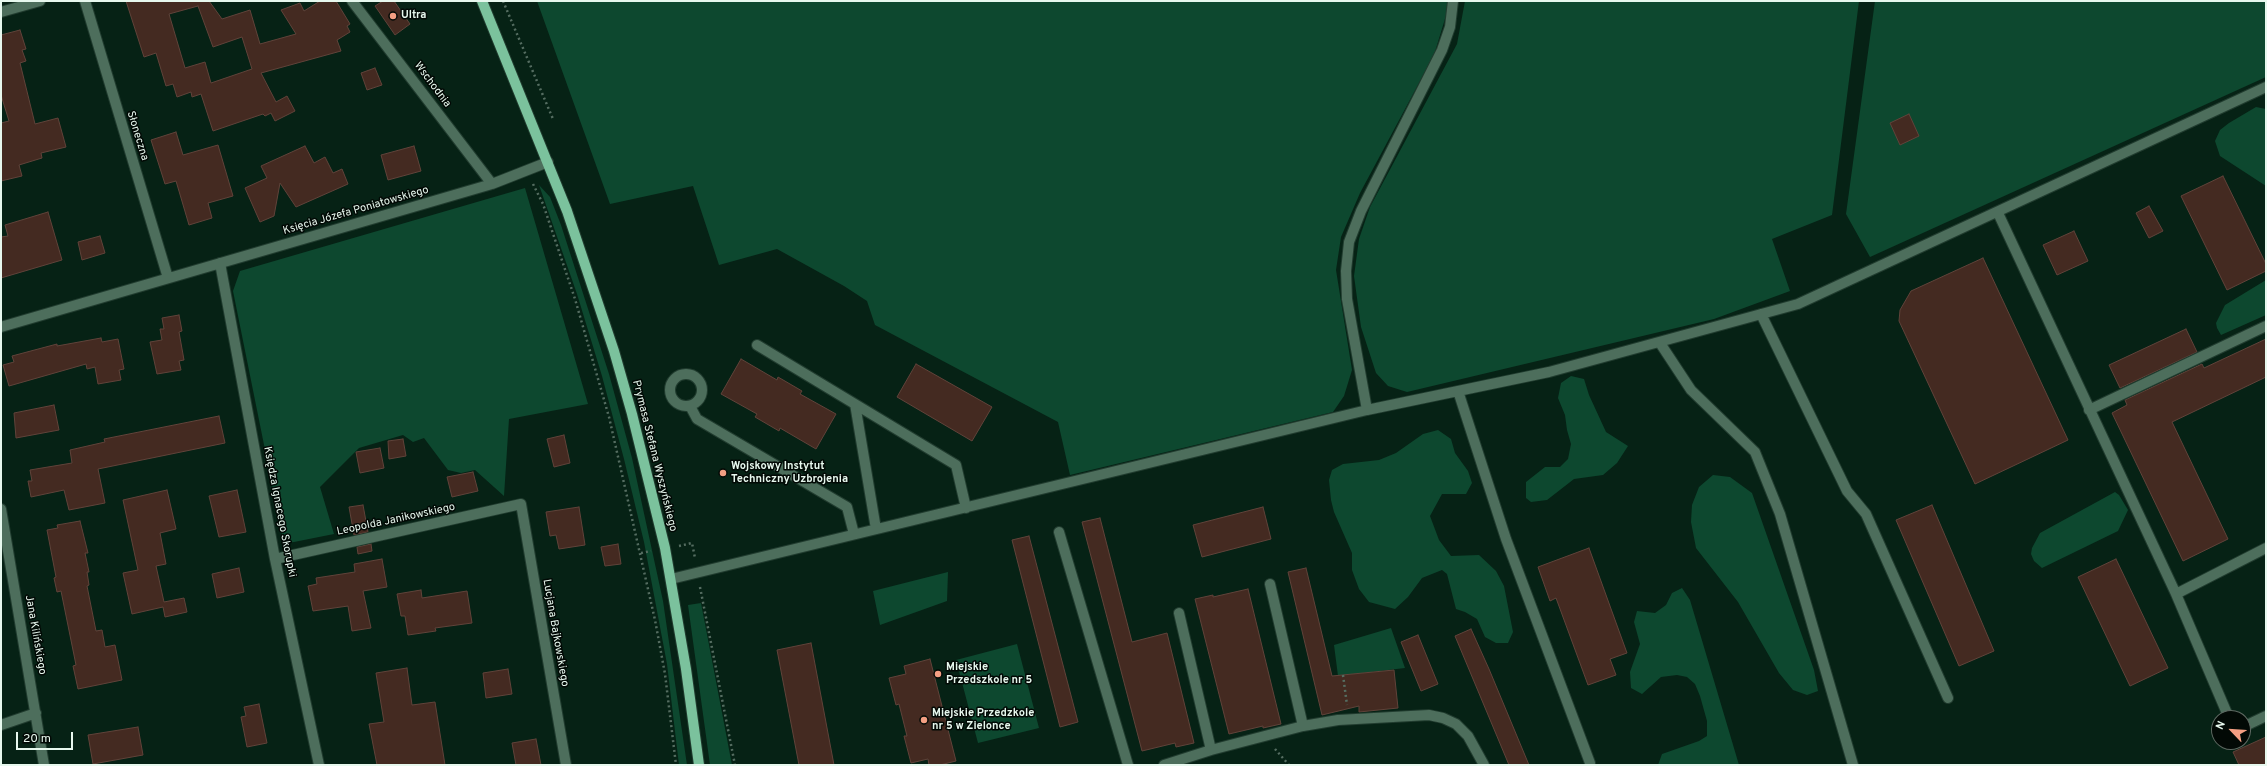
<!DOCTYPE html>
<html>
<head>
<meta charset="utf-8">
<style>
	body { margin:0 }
	#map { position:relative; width:2267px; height:766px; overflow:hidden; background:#062215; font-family:Overpass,sans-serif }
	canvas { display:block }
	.frame { position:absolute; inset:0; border:2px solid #e7f8ee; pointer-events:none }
	.north { position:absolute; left:2211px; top:710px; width:40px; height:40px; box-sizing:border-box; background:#020905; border:1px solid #5e6962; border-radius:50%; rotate:295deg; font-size:11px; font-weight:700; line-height:16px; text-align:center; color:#e7f8ee }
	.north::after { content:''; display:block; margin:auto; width:14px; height:18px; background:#f39f83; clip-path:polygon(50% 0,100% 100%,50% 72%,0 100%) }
	.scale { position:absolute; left:16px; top:732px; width:57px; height:18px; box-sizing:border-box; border:2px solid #e7f8ee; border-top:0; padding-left:5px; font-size:12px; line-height:14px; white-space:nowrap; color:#e7f8ee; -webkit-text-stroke:3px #020905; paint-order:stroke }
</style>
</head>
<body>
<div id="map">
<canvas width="2267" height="766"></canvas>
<div class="frame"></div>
<div class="north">N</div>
<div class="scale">20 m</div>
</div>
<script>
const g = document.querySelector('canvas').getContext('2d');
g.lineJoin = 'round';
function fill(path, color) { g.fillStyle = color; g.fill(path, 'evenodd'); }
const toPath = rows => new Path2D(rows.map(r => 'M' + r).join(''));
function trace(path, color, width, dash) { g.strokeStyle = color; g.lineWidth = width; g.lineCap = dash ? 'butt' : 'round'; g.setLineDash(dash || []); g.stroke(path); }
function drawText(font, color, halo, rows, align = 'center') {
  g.font = font + ' Overpass,sans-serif'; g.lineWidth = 3; g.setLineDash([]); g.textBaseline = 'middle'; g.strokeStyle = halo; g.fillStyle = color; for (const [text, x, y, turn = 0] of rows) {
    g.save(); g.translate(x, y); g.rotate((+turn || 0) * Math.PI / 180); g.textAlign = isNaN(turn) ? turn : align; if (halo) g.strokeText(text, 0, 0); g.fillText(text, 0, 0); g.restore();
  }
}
fill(toPath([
	[537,1,1448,1,1448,9,1434,55,1360,193,1341,237,1336,270,1352,370,1344,396,1333,412,1070,475,1058,422,875,325,867,301,844,286,777,249,719,265,693,186,610,204],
	[1465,1,1859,1,1832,215,1772,239,1790,291,1714,319,1407,392,1388,386,1376,373,1361,327,1354,276,1359,239,1370,207,1457,44],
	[1875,1,2266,1,2266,77,1870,257,1846,214],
	[2256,107,2266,109,2266,186,2220,156,2215,141,2220,130,2229,123],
	[539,185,550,197,561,225,609,374,632,458,663,601,687,765,679,765,667,664,644,542,624,459,602,376,577,294],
	[525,188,588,404,509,419,504,496,475,470,461,473,448,470,424,438,413,442,403,435,359,448,320,487,334,534,284,544,233,291,240,271],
	[2266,280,2266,315,2221,335,2217,328,2216,323,2225,305],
	[1571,376,1584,379,1589,395,1606,432,1628,446,1617,463,1603,475,1574,479,1547,500,1531,502,1526,498,1526,482,1545,467,1560,467,1568,459,1571,444,1567,430,1565,415,1558,398,1561,383],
	[1438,430,1451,439,1455,453,1468,471,1472,483,1466,494,1442,494,1430,516,1439,540,1451,556,1479,555,1496,571,1504,586,1513,632,1508,643,1496,643,1485,637,1477,619,1465,612,1456,609,1447,574,1442,570,1422,578,1408,597,1395,609,1369,602,1359,589,1352,570,1352,553,1334,512,1331,500,1329,480,1332,470,1343,464,1379,460,1396,453,1423,434],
	[1713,475,1730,477,1752,493,1814,670,1818,691,1807,695,1793,690,1779,673,1738,602,1696,548,1691,522,1692,505,1699,487],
	[2115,492,2119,495,2128,510,2118,531,2042,568,2034,561,2031,554,2032,548,2040,533],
	[948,572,947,601,880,625,873,591],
	[1682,588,1690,600,1739,765,1658,765,1662,754,1699,741,1707,736,1707,721,1700,696,1695,684,1687,677,1677,675,1661,677,1642,694,1631,688,1630,672,1640,644,1634,622,1637,611,1655,613,1666,605,1672,593],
	[701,603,732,765,710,765,688,605],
	[1391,628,1405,668,1338,676,1334,645],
	[1017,644,1039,728,978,743,956,660]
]), '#0d482f');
const building = toPath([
	[126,1,209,1,222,19,250,10,260,44,296,34,281,10,300,3,304,11,320,1,336,1,350,24,347,26,350,32,337,40,341,51,261,73,276,102,287,96,295,111,275,121,271,113,265,116,263,114,213,131,201,94,192,97,191,92,177,97,173,84,166,86,156,53,144,57,126,1],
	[198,6,213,47,242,37,252,69,211,83,205,62,185,68,169,14,198,6],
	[383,1,394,1,410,24,395,35,375,6,383,1],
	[20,30,26,49,22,50,26,61,20,63,35,124,58,118,66,147,41,153,42,158,19,165,22,176,1,181,1,123,9,121,1,95,1,35,20,30],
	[375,68,382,85,367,90,361,73,375,68],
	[1909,114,1919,136,1900,145,1890,123,1909,114],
	[176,132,183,155,218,145,233,196,208,203,212,218,189,225,176,181,165,184,151,140,176,132],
	[305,146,314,163,325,157,333,173,342,169,348,184,296,207,280,183,274,216,260,222,245,188,267,178,261,166,305,146],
	[414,146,421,171,388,180,381,155,414,146],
	[2223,176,2266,264,2266,271,2227,290,2181,196,2223,176],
	[2149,206,2163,231,2149,238,2136,213,2149,206],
	[48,212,62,260,1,278,1,237,8,236,5,225,48,212],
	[2074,231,2088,261,2057,275,2043,245,2074,231],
	[100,236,105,253,82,260,78,242,100,236],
	[1983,258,2068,440,1975,484,1899,321,1900,310,1911,291,1983,258],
	[179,315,182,331,179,332,184,360,179,361,181,370,157,374,150,342,162,340,160,329,164,329,162,318,179,315],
	[2186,329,2197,352,2120,388,2109,365,2186,329],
	[101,338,102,342,118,339,124,369,119,370,121,380,98,384,95,367,87,369,86,364,9,386,3,365,14,362,12,356,57,344,57,346,101,338],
	[2266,339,2266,377,2172,422,2228,539,2183,561,2112,413,2127,405,2125,400,2202,364,2204,368,2266,339],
	[741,359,777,380,778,377,802,391,800,394,836,414,816,449,780,428,779,431,755,417,757,414,721,394,741,359],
	[916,364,992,407,972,441,897,397,916,364],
	[54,405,59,430,16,438,14,413,54,405],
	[219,416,225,443,98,469,105,503,69,510,64,490,31,497,28,481,32,481,30,470,72,463,70,450,105,442,104,439,219,416],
	[564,435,570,463,554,467,547,439,564,435],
	[403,439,406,456,389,459,388,441,403,439],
	[380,448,384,468,360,473,356,452,380,448],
	[473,472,478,491,452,497,447,477,473,472],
	[167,490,176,529,160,533,166,564,156,566,164,602,184,598,187,612,165,617,163,607,132,614,123,573,138,570,123,500,167,490],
	[237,490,246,532,219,537,209,496,237,490],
	[363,505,368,532,354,535,349,507,363,505],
	[1932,505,1994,651,1959,666,1896,520,1932,505],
	[579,507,585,545,559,549,556,535,550,536,546,512,579,507],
	[1263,507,1271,539,1202,557,1193,525,1263,507],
	[1100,518,1132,642,1167,633,1194,743,1176,747,1175,743,1142,751,1082,522,1100,518],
	[80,521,88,553,85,553,89,572,87,572,89,585,87,586,96,631,102,630,105,647,115,645,122,680,78,689,73,666,76,665,61,591,57,592,54,578,56,577,47,530,58,528,57,525,80,521],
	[1029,536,1078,722,1060,727,1012,540,1029,536],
	[371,544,372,551,358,554,357,547,371,544],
	[618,544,621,564,605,566,601,547,618,544],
	[1589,548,1627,653,1610,659,1616,675,1588,685,1556,598,1550,601,1538,567,1589,548],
	[382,559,387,587,363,591,371,628,352,631,348,606,313,611,308,586,317,584,316,578,355,572,354,564,382,559],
	[2116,559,2168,668,2130,686,2078,577,2116,559],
	[239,568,244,592,217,598,212,574,239,568],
	[1306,568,1332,676,1394,670,1398,708,1359,712,1359,706,1322,715,1288,572,1306,568],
	[1248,589,1281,724,1263,728,1263,726,1229,734,1195,599,1213,595,1213,597,1248,589],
	[421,590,422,598,467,591,472,623,435,628,436,631,408,635,405,616,401,616,397,594,421,590],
	[1471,629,1489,669,1529,765,1509,765,1455,636,1471,629],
	[1418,635,1438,684,1421,691,1401,642,1418,635],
	[811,643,834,765,799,765,777,650,811,643],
	[930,659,956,761,940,765,929,765,928,759,911,763,904,736,907,736,899,704,896,705,889,678,906,674,904,666,930,659],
	[407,668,412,705,435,702,445,765,377,765,369,724,384,722,376,673,407,668],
	[508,669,512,694,486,698,483,673,508,669],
	[259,704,267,743,247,747,241,717,246,716,244,707,259,704],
	[138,727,143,755,93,764,88,735,138,727],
	[2266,737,2266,765,2239,765,2233,752,2266,737],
	[536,739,541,765,516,765,512,743,536,739]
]);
fill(building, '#442a21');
trace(building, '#60433a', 1);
const minor = toPath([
	[85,1,168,278],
	[352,1,492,184],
	[1,12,40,1],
	[1998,213,2176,594,2266,548],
	[220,263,275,559,319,765],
	[1761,314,1847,491,1866,514,1948,698],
	[1,327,492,184,548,162],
	[1660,343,1691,390,1755,452,1780,514,1853,765],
	[757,345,956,465,966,508],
	'670 390a16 16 0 1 1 32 0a16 16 0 1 1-32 0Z',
	[1458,391,1506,539,1590,763],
	[855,404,876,529],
	[690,406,697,419,847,507,854,534],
	[1367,410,1347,299,1346,271,1349,242,1361,211,1442,50,1450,27,1453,1],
	[2089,410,2266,326],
	[1,509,44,765],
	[1059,532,1128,765],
	[275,559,521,504,566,765],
	[671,579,1367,410,1549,372,1798,304,2266,87],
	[1270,584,1303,726],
	[2176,594,2229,718],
	[1179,613,1211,750],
	[1,725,36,713],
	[2243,727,2266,716],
	[1164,765,1211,750,1303,726,1338,720,1429,715,1443,718,1456,724,1468,736,1484,765]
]);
const major = toPath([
	[482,1,567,211,614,351,632,414,665,548,686,669,699,765]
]);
trace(minor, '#213c2f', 12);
trace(major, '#213c2f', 12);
trace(toPath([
	[503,1,553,119],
	[533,184,543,204,575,299,609,417,655,620,665,674,676,765],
	[679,546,692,543,695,558],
	[641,553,651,551],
	[700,587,735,765],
	[1343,675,1347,705],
	[1275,749,1289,765]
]), '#556d61', 2.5, [2, 3]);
trace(minor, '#4d6e5c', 10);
trace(major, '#7bc29d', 10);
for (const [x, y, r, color] of [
	[393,16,4,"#f39f83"],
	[723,473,4,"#f39f83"],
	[938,674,4,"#f39f83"],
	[924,720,4,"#f39f83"]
]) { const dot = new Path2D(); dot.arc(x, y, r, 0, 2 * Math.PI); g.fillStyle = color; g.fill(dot); trace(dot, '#020905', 1.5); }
drawText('bold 11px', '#e7f8ee', '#020905', [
	["Ultra",401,16],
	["Wojskowy Instytut",731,467],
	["Techniczny Uzbrojenia",731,480],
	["Miejskie",946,668],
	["Przedszkole nr 5",946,681],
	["Miejskie Przedzkole",932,714],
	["nr 5 w Zielonce",932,727]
], 'left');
drawText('11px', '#e7f8ee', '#020905', [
	["Wschodnia",432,85,53],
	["Słoneczna",137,136,73],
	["Księcia Józefa Poniatowskiego",356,211,-16],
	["Prymasa Stefana Wyszyńskiego",654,456,76],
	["Księdza Ignacego Skorupki",279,512,79],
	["Leopolda Janikowskiego",396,520,-12],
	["Lucjana Bajkowskiego",555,633,80],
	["Jana Kilińskiego",35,635,80]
]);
</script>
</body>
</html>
